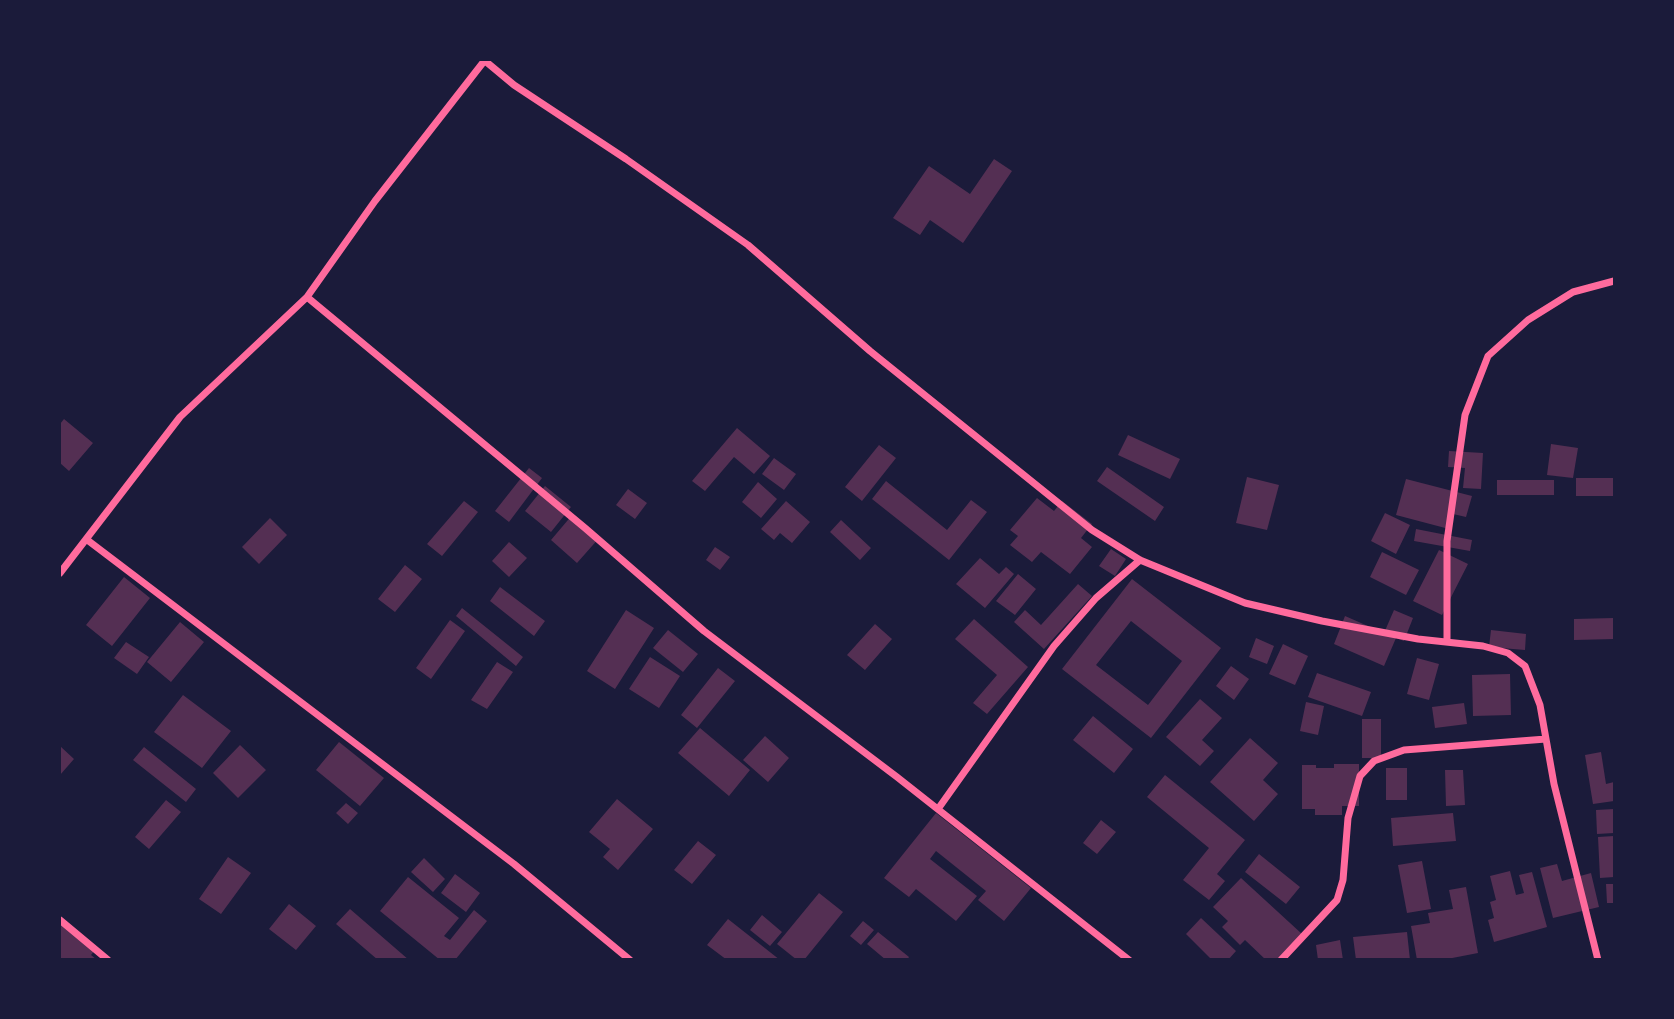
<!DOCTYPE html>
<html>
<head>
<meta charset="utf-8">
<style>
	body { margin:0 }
	#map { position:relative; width:1674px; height:1019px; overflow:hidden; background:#1b1b3a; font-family:"Asap Condensed",sans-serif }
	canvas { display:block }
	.frame { position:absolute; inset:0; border:61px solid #1b1b3a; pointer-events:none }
</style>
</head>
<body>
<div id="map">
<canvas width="1674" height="1019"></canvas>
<div class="frame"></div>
</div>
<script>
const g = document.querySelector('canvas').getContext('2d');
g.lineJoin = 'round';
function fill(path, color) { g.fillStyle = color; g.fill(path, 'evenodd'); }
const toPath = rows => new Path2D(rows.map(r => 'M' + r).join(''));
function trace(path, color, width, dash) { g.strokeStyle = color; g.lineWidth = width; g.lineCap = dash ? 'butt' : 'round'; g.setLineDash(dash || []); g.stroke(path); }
fill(toPath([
	[994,159,1012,171,963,243,930,220,920,235,893,218,929,166,970,194],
	[64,419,93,443,69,471,60,463,60,424],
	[737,428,770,456,754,474,734,457,705,491,692,481],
	[1128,435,1180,459,1170,479,1118,455],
	[1551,444,1578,448,1573,478,1547,475],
	[879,445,896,458,862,501,845,487],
	[1449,451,1483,453,1481,489,1463,488,1465,468,1448,467],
	[774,458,796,474,784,490,762,474],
	[1107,467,1164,507,1155,521,1097,481],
	[529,468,542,478,509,522,495,511],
	[1247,477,1279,485,1267,530,1236,523],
	[1576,478,1614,478,1614,496,1576,496],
	[1406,479,1472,496,1466,517,1453,514,1449,529,1396,515],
	[1497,480,1554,480,1554,495,1497,495],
	[886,481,947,530,971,500,987,512,949,560,872,499],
	[758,482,777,499,761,518,742,502],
	[545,486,571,507,551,532,525,511],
	[628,489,647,503,635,519,616,505],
	[1037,498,1054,511,1062,501,1092,524,1081,538,1092,547,1070,574,1041,552,1032,562,1010,545,1018,536,1010,530],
	[464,501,478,512,442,556,427,544],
	[786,501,810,522,792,543,780,533,774,540,761,529],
	[1385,513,1410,525,1396,554,1371,541],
	[573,514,600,537,577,563,551,540],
	[270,518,287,535,259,564,242,547],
	[841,520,871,548,860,560,830,532],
	[1416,529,1472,540,1470,551,1414,541],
	[509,542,527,558,509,577,492,561],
	[715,547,730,557,720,570,706,560],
	[1111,549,1126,559,1115,576,1099,566],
	[1439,550,1468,564,1442,615,1413,601],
	[1382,552,1419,570,1406,595,1370,577],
	[980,558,999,574,1006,567,1014,574,985,608,956,584],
	[405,565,422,579,395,612,378,599],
	[1018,574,1036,589,1015,615,996,601],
	[124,577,150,598,112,646,86,625],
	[1132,579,1221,648,1151,738,1062,669],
	[1131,621,1182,661,1148,705,1096,665],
	[1078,584,1092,596,1044,649,1014,622,1025,610,1041,625],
	[500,587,545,621,534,636,490,601],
	[462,608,523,657,516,666,456,616],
	[626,610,654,628,615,689,587,671],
	[1394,610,1413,618,1404,641,1396,638,1384,666,1334,644,1345,616,1384,633],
	[1614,618,1614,639,1574,640,1574,619],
	[974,619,1028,667,987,714,973,703,997,675,955,639],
	[450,620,465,631,431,679,416,668],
	[180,622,204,642,171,682,147,662],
	[875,624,892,639,865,670,847,655],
	[668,630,698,654,683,672,653,648],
	[1491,630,1526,634,1525,650,1489,647],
	[1256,638,1274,646,1267,664,1249,657],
	[126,642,149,657,137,674,114,658],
	[1283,644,1308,656,1295,685,1269,674],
	[650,657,680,676,659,708,629,689],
	[1417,658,1439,664,1429,700,1407,694],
	[497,662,513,672,487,709,471,700],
	[1231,666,1249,679,1234,700,1216,686],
	[718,668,735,681,697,728,681,715],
	[1317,673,1371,692,1362,716,1308,697],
	[1510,674,1511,715,1473,716,1472,675],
	[183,695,231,731,202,768,154,732],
	[1200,699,1222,718,1202,740,1214,751,1200,766,1166,737],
	[1306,702,1324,706,1318,735,1300,731],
	[1464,703,1467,724,1435,728,1432,707],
	[1093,716,1133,749,1114,773,1073,740],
	[1362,719,1381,719,1381,758,1362,758],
	[700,728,750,770,729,796,678,753],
	[765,736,789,758,768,782,743,760],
	[1250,738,1278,763,1263,780,1278,794,1254,821,1210,782],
	[339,742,384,778,360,806,316,770],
	[240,745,266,770,238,798,213,773],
	[60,746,74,759,60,775],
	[144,747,196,789,186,802,133,760],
	[1601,752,1606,784,1614,782,1614,801,1593,804,1585,755],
	[1334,764,1359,764,1359,806,1342,806,1342,815,1315,815,1315,809,1302,809,1302,765,1316,765,1316,768,1334,768],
	[1386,768,1407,768,1407,800,1386,800],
	[1445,770,1463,770,1465,805,1446,806],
	[1165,775,1245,840,1217,874,1225,881,1209,900,1183,880,1209,848,1147,797],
	[617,799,653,829,618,870,603,857,610,849,589,832],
	[166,800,181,812,149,849,135,837],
	[346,803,358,813,348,824,336,813],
	[1614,809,1614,833,1597,834,1596,810],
	[936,813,1031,888,1004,921,978,900,986,891,936,851,930,859,977,896,956,921,916,889,909,897,884,878],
	[1453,813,1456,841,1393,846,1391,818],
	[1101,820,1116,832,1097,854,1083,843],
	[1614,836,1614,877,1600,878,1598,837],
	[698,841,716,855,692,884,674,870],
	[1259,854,1300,887,1286,904,1245,872],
	[228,857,251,873,221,914,199,899],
	[424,858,445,879,433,892,411,872],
	[1422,861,1431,909,1407,913,1398,865],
	[1557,864,1562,881,1591,873,1599,907,1553,918,1540,868],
	[1510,871,1516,895,1524,893,1519,875,1532,872,1547,927,1494,942,1488,920,1494,918,1490,902,1496,900,1490,876],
	[455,874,480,893,466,912,441,893],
	[408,877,459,918,444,936,450,940,474,910,487,921,455,960,440,960,380,911],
	[1241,878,1302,934,1278,960,1266,960,1245,940,1240,945,1222,927,1228,921,1213,907],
	[1606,884,1614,884,1614,903,1607,903],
	[1466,887,1478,953,1442,960,1417,960,1411,926,1430,923,1428,913,1453,909,1449,890],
	[819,893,843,912,804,960,797,960,777,944],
	[289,904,316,926,296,950,269,929],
	[350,909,409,960,378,960,336,924],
	[762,915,782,932,770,946,750,930],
	[1201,918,1236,951,1228,960,1212,960,1186,934],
	[728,919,780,960,727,960,707,945],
	[863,921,874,930,861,945,850,936],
	[63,922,96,949,91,955,97,960,60,960,60,927],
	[878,932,909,957,907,960,886,960,867,944],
	[1407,932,1410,960,1356,960,1353,937],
	[1340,940,1343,960,1318,960,1316,945]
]), '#542f53');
trace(toPath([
	[484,60,514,85,626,159,748,245,870,351,1092,530,1140,560,1245,603,1322,621,1418,639,1483,646,1508,653,1525,666,1540,705,1554,784,1598,960],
	[307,297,585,528,704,631,897,777,1129,960],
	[86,539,514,864,630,960],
	[60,573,180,417,307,297,375,201,485,60],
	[1447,642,1447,541,1465,415,1488,356,1528,320,1573,292,1614,281],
	[938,809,1054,646,1096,598,1140,560],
	[60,920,108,960],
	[1281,960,1337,900,1343,880,1348,818,1360,776,1374,761,1404,750,1546,739]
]), '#ff6b9d', 7);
</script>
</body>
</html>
